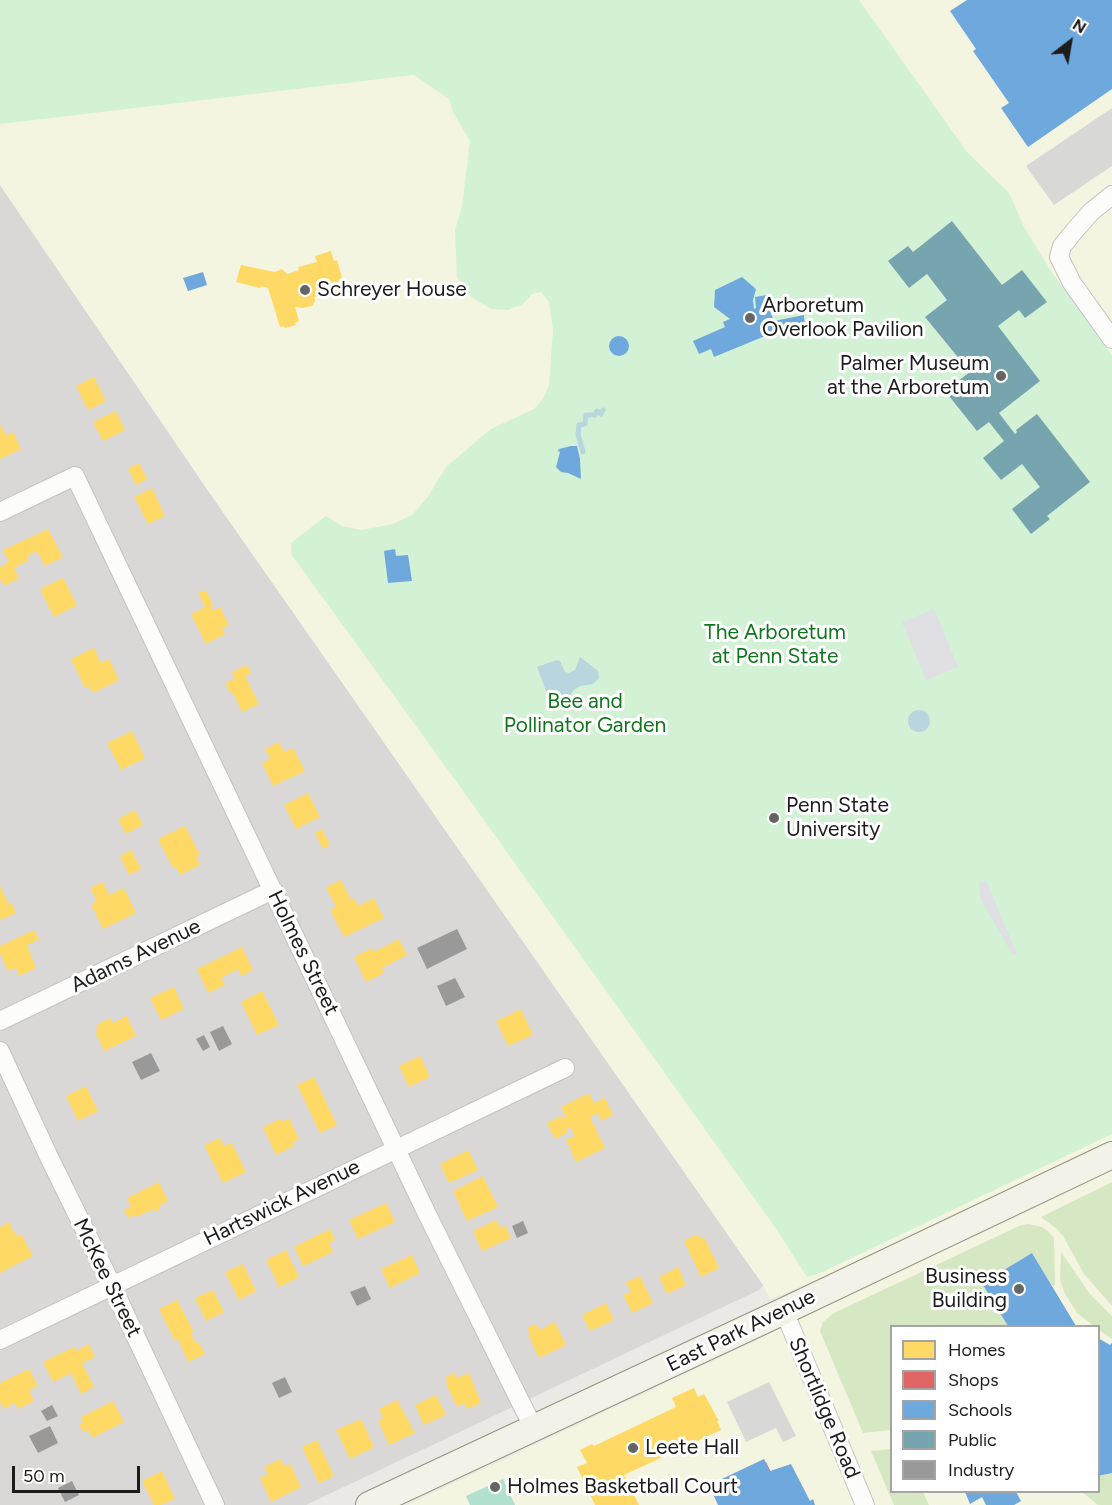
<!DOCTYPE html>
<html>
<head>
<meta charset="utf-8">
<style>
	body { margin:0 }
	#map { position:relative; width:1112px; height:1505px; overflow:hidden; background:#eae9e5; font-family:Figtree,sans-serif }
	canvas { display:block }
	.legend { position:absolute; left:890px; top:1325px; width:210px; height:168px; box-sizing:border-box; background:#fff; border:2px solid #a4a4a4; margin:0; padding:8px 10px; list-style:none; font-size:18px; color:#1c1c1c }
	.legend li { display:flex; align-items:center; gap:12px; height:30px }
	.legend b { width:30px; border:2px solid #a4a4a4 }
	.north { position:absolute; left:1040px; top:12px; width:60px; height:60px; -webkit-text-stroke:4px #fff; paint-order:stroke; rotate:31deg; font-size:16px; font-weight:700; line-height:24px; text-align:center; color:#1c1c1c }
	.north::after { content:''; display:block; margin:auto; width:21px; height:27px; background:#1c1c1c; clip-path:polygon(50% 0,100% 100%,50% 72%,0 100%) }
	.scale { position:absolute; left:12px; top:1466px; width:128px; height:27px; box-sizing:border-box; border:3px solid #1c1c1c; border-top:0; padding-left:8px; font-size:18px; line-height:21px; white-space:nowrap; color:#1c1c1c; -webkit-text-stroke:4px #fff; paint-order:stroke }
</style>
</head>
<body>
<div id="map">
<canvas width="1112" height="1505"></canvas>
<ul class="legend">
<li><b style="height:16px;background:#ffd966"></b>Homes</li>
<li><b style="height:16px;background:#e06666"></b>Shops</li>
<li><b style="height:16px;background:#6fa8dc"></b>Schools</li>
<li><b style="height:16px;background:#76a5af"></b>Public</li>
<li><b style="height:16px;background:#999"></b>Industry</li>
</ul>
<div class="north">N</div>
<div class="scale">50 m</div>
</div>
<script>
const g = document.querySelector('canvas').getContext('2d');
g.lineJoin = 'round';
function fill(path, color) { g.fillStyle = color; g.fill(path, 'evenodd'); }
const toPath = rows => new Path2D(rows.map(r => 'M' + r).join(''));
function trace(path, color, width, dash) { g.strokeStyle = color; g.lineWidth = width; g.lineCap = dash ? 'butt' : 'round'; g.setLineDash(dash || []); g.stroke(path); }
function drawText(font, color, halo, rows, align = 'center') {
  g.font = font + ' Figtree,sans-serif'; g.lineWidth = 6; g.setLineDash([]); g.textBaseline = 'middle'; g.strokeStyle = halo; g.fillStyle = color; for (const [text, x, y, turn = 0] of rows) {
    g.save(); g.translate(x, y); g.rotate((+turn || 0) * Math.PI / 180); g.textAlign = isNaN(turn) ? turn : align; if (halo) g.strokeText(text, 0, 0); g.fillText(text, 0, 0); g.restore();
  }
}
fill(toPath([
	[0,185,211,495,763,1285,759,1290,306,1505,0,1505]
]), '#d9d8d6');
fill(toPath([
	[0,0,1112,0,1112,1140,845,1269,770,1299,763,1285,211,495,0,185],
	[1112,1171,1112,1505,407,1505,753,1342,825,1305,987,1231],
	[892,1326,1098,1326,1098,1492,892,1492]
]), '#f4f5e0');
fill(toPath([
	[1112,108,1112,166,1054,205,1026,166],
	[769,1382,796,1436,783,1442,776,1428,746,1442,727,1402]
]), '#d8d8d6');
fill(toPath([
	[1112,1182,1112,1306,1084,1274,1063,1236,1057,1229,1041,1217],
	[1028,1224,1042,1227,1049,1232,1054,1238,1055,1285,1052,1286,1032,1253,994,1276,992,1273,980,1280,1008,1326,892,1326,891,1430,863,1433,820,1331,823,1322,834,1313,1019,1226],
	[1061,1252,1090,1294,1112,1316,1112,1339,1099,1330,1098,1326,1094,1326,1077,1313,1065,1294,1060,1280],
	[891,1449,892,1492,923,1492,929,1505,894,1505,871,1451],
	[1112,1473,1112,1505,1098,1505,1082,1492,1098,1492,1099,1476]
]), '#d6e7c4');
fill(toPath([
	[0,0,859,0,967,152,1009,193,1024,227,1051,271,1112,355,1112,1134,818,1274,807,1277,777,1230,456,781,291,554,291,543,326,516,342,526,361,530,393,524,412,515,427,498,446,467,491,429,534,409,543,399,549,385,553,330,549,302,541,292,532,294,522,305,515,307,508,310,491,309,471,297,463,284,457,278,455,230,462,206,470,141,453,112,449,99,414,75,0,124]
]), '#d3f1d4');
fill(toPath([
	[503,1479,515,1505,470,1505,466,1496]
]), '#b1e1ce');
fill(toPath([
	[934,609,958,667,926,680,902,622],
	[986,881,1017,954,1015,955,1013,955,981,900,979,883]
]), '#e0dfe4');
fill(toPath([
	[580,657,598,671,599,678,593,684,580,686,574,690,564,703,553,701,546,691,537,667,557,660,560,661,565,672,569,673,575,670],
	'908 721a11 11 0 1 1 22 0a11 11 0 1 1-22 0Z'
]), '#b9d5dd');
fill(toPath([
	[331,251,334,261,337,260,339,267,342,278,339,279,339,281,342,291,331,295,326,295,326,294,314,297,315,301,312,306,302,308,295,307,299,321,295,323,296,325,285,328,284,326,280,327,268,288,261,286,260,288,236,282,241,265,275,272,282,269,287,274,299,270,298,267,317,262,315,256],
	[94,377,106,401,88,410,76,386],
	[116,411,125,430,103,441,93,422],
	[0,425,6,435,13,432,21,449,0,459],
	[139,463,147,479,136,485,128,469],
	[152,488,165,516,148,524,134,497],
	[48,529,63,557,45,566,37,551,27,556,29,560,14,568,19,578,4,586,0,579,0,567,9,562,3,550],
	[63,578,77,605,54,617,40,589],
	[206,590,213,605,211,606,213,611,220,607,229,625,222,628,225,634,206,644,191,614,205,607,198,593],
	[94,648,101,663,109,659,119,680,93,693,89,686,85,688,71,659],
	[247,665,251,673,245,676,259,704,242,712,233,693,231,694,225,683,235,679,232,672],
	[132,731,145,758,121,770,107,743],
	[279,742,284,752,293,748,305,771,273,786,262,763,270,759,265,749],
	[308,793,320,817,296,829,284,805],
	[135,810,143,825,126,834,118,819],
	[185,826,200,855,196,857,200,865,180,875,176,867,173,868,158,839],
	[322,829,330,845,323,849,315,833],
	[131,850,141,869,129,875,120,856],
	[341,880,351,900,354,898,358,906,374,898,384,918,344,937,330,910,336,907,326,887],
	[103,882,109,895,124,888,136,913,103,929,91,904,97,901,90,888],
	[0,886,9,905,12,903,16,913,0,920],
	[34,930,39,940,27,945,36,968,19,976,16,968,8,971,0,953,0,946],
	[399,939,407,955,382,968,384,973,366,982,354,957,372,948,374,952],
	[242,947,253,970,241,976,238,969,221,978,225,985,208,993,197,969],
	[174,987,184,1009,161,1020,150,998],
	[262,991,279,1025,257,1035,241,1002],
	[521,1009,533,1035,508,1046,496,1021],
	[127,1016,136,1036,104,1051,95,1031,99,1030,96,1025,110,1018,112,1023],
	[420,1056,430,1077,409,1087,399,1066],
	[314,1077,337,1125,320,1133,297,1085],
	[86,1086,98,1111,78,1121,66,1096],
	[589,1093,594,1103,605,1098,613,1115,601,1121,598,1113,590,1117,605,1148,576,1162,566,1140,575,1136,570,1127,567,1128,568,1132,555,1139,547,1123,561,1116,563,1119,566,1117,561,1107],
	[289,1118,299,1139,292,1143,294,1146,276,1155,263,1127,280,1119,282,1122],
	[220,1138,224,1146,232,1143,246,1172,223,1183,204,1145],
	[468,1150,478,1170,449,1183,440,1164],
	[483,1176,498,1207,467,1221,453,1191],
	[159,1182,168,1201,159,1206,160,1209,155,1212,154,1209,136,1217,135,1215,128,1218,124,1210,131,1207,127,1198],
	[386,1203,395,1222,358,1239,349,1220],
	[496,1220,500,1228,505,1225,511,1238,482,1251,473,1231],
	[9,1222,16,1236,21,1234,33,1256,0,1273,0,1227],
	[330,1229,335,1240,329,1243,333,1252,303,1266,294,1247],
	[698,1234,700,1239,704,1237,719,1268,701,1277,684,1241],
	[286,1250,299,1277,279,1287,266,1260],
	[412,1255,420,1273,390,1288,381,1269],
	[243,1264,256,1291,239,1300,225,1272],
	[678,1267,686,1285,667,1294,659,1277],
	[640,1276,653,1303,632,1313,623,1295,631,1292,626,1282],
	[213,1290,224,1312,206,1321,195,1298],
	[177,1300,194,1332,191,1333,196,1344,199,1342,205,1354,188,1362,178,1339,175,1341,159,1309],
	[606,1303,614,1320,590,1331,582,1315],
	[555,1322,566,1345,539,1358,528,1335,530,1334,527,1328,536,1324,539,1330],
	[89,1344,95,1357,82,1363,94,1387,81,1394,71,1373,53,1382,43,1362,74,1347,76,1351],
	[29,1369,38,1386,29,1390,34,1401,18,1409,15,1403,4,1409,0,1402,0,1383],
	[454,1373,457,1378,469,1373,481,1403,467,1409,464,1403,457,1407,446,1384,448,1383,445,1377],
	[694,1388,698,1397,704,1394,719,1421,717,1421,721,1430,624,1475,639,1505,595,1505,577,1467,587,1463,580,1450,592,1444,594,1446,676,1407,672,1398],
	[436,1395,446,1415,424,1425,415,1405],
	[397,1400,415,1433,389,1445,378,1421,383,1419,379,1409],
	[113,1401,124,1422,92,1438,88,1430,83,1432,79,1424,83,1422,81,1417],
	[361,1419,374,1447,350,1459,336,1430],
	[317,1440,334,1476,319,1483,302,1447],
	[280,1459,284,1466,290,1464,301,1487,271,1502,260,1478,268,1474,264,1467],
	[162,1471,175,1499,161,1505,154,1505,142,1481]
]), '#ffd966');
fill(toPath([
	[766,1462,779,1489,741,1505,732,1505,723,1484]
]), '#e06666');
fill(toPath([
	[967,0,1112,0,1112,89,1028,147,1001,108,1009,103,973,51,976,49,950,11],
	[203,272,207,285,188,291,183,278],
	[742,277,756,289,753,300,754,309,756,308,755,297,767,295,769,309,774,321,804,315,805,329,770,334,714,357,711,349,699,354,693,341,725,327,723,322,730,319,714,307,715,290],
	'609 346a10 10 0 1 1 20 0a10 10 0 1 1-20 0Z',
	[571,446,577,446,580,459,581,479,568,473,561,472,556,467,560,452,558,451,559,449],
	[395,549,396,556,408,555,412,581,388,583,384,551],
	[1032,1253,1073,1321,1076,1326,1008,1326,980,1280,992,1273,994,1276],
	[1098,1338,1110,1345,1112,1343,1112,1473,1098,1476],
	[764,1459,770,1471,791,1464,810,1501,813,1499,815,1505,718,1505,709,1485],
	[965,1492,1016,1492,1021,1501,1014,1505,986,1505,982,1497,970,1504]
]), '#6fa8dc');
fill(toPath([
	[952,221,1002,285,1022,270,1047,302,1025,318,1019,310,998,326,1040,381,999,413,1015,434,1017,432,1016,430,1037,414,1090,482,1047,516,1050,519,1031,534,1012,509,1040,487,1022,464,1001,480,983,458,1004,441,989,422,977,431,945,391,970,372,925,317,947,300,927,274,909,288,888,261,908,246,913,252]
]), '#76a5af');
fill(toPath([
	[457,929,467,949,427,969,417,948],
	[455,978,465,997,446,1006,437,986],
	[223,1026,232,1044,219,1051,210,1032],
	[204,1035,210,1047,203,1051,196,1039],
	[151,1053,160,1071,141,1080,132,1062],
	[523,1221,528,1233,517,1238,512,1226],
	[365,1286,371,1299,357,1306,350,1292],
	[285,1377,292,1392,279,1398,272,1383],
	[52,1405,58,1416,47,1421,41,1411],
	[50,1426,58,1443,38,1453,29,1436],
	[72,1481,79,1495,65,1502,58,1488]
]), '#999');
trace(toPath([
	[583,452,578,434,579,425,585,424,586,415,595,415,597,411,601,414,603,410]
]), '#b9d5dd', 5);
const minor = toPath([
	[1112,195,1091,212,1076,229,1062,246,1059,257,1072,283,1112,339],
	[0,512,75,476,427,1214,534,1429],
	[0,1021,273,890],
	[0,1051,49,1157,104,1269,215,1505],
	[784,1311,865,1505],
	[0,1340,565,1068]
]);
const secondary = toPath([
	[369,1505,784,1311,1112,1155]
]);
trace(minor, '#c3c2c1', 20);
trace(secondary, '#91937e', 28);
trace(minor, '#fcfcfb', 18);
trace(secondary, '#f2f2e9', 26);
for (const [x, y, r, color] of [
	[305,290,6,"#646462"],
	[750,318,6,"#646462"],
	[1001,376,6,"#646462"],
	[774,818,6,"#646462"],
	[1019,1289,6,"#646462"],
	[633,1448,6,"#646462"],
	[495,1487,6,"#646462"]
]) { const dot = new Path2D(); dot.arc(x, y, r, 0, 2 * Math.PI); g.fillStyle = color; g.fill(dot); trace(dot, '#fff', 2); }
drawText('21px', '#1c1c1c', '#fff', [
	["Schreyer House",317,290],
	["Arboretum",762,306],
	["Overlook Pavilion",762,330],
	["Palmer Museum",989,364,"right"],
	["at the Arboretum",989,388,"right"],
	["Penn State",786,806],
	["University",786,830],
	["Business",1007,1277,"right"],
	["Building",1007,1301,"right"],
	["Leete Hall",645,1448],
	["Holmes Basketball Court",507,1487]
], 'left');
drawText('21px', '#0f761b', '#fff', [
	["The Arboretum",775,633],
	["at Penn State",775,657],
	["Bee and",585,702],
	["Pollinator Garden",585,726]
]);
drawText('21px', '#1c1c1c', '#fff', [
	["Holmes Street",303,953,64],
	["Adams Avenue",136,956,-26],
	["Hartswick Avenue",282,1203,-26],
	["McKee Street",107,1278,64],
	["East Park Avenue",741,1331,-26],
	["Shortlidge Road",824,1408,67]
]);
</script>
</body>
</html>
